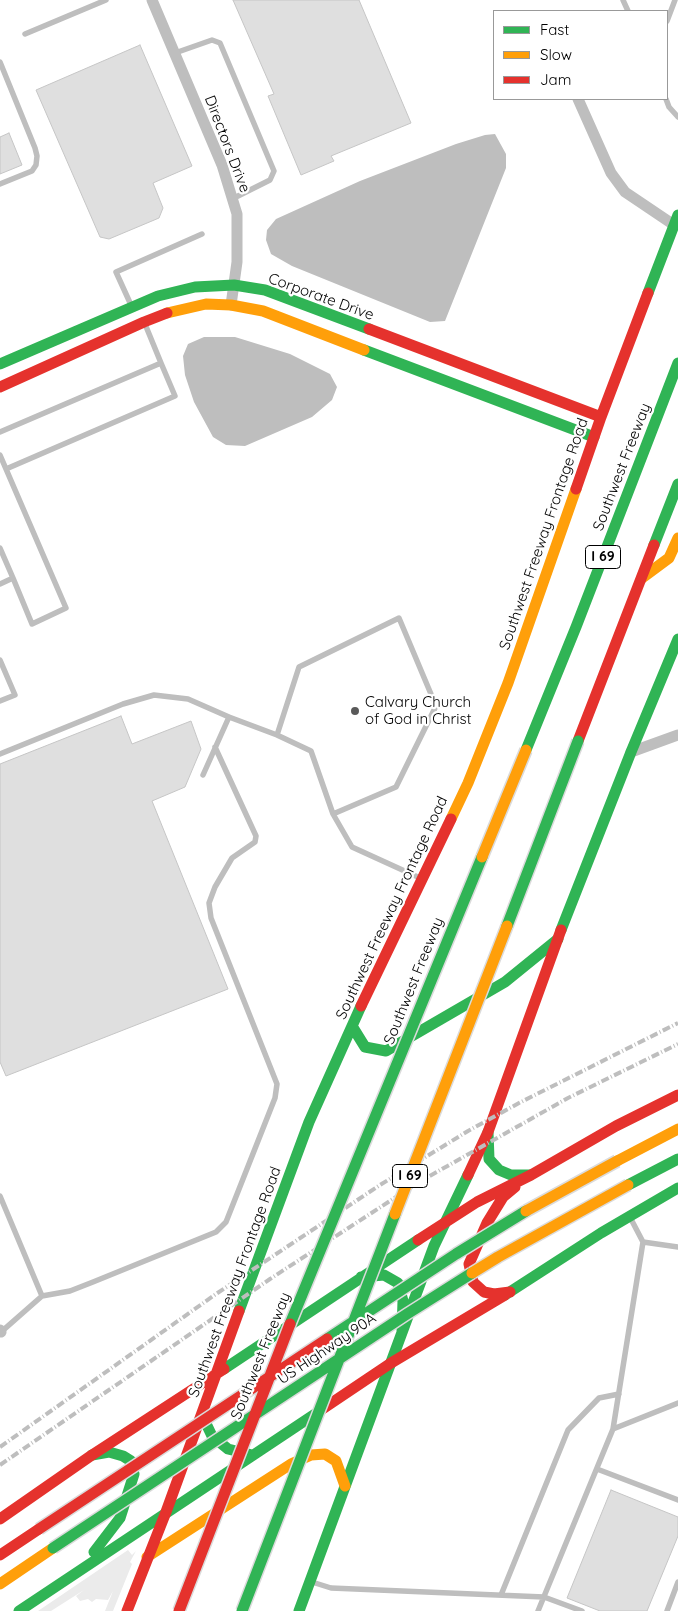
<!DOCTYPE html>
<html>
<head>
<meta charset="utf-8">
<style>
	body { margin:0 }
	#map { position:relative; width:678px; height:1611px; overflow:hidden; background:#fff; font-family:Quicksand,sans-serif }
	canvas { display:block }
	.legend { position:absolute; left:493px; top:10px; width:175px; height:90px; box-sizing:border-box; background:#fff; border:1px solid #999; margin:0; padding:6px 9px; list-style:none; font-size:15px; color:#000 }
	.legend li { display:flex; align-items:center; gap:10px; height:25px }
	.legend b { width:25px; border:1px solid #999 }
</style>
</head>
<body>
<div id="map">
<canvas width="678" height="1611"></canvas>
<ul class="legend">
<li><b style="height:6px;background:#30b455"></b>Fast</li>
<li><b style="height:6px;background:#ff9f0a"></b>Slow</li>
<li><b style="height:6px;background:#e5322d"></b>Jam</li>
</ul>
</div>
<script>
const g = document.querySelector('canvas').getContext('2d');
g.lineJoin = 'round';
function fill(path, color) { g.fillStyle = color; g.fill(path, 'evenodd'); }
const toPath = rows => new Path2D(rows.map(r => 'M' + r).join(''));
function trace(path, color, width, dash) { g.strokeStyle = color; g.lineWidth = width; g.lineCap = dash ? 'butt' : 'round'; g.setLineDash(dash || []); g.stroke(path); }
function drawText(font, color, halo, rows, align = 'center') {
  g.font = font + ' Quicksand,sans-serif'; g.lineWidth = 4.5; g.setLineDash([]); g.textBaseline = 'middle'; g.strokeStyle = halo; g.fillStyle = color; for (const [text, x, y, turn = 0] of rows) {
    g.save(); g.translate(x, y); g.rotate((+turn || 0) * Math.PI / 180); g.textAlign = isNaN(turn) ? turn : align; if (halo) g.strokeText(text, 0, 0); g.fillText(text, 0, 0); g.restore();
  }
}
fill(toPath([
	[128,1550,132,1555,136,1551,130,1562,132,1564,113,1611,105,1611,113,1591,108,1600,96,1599,92,1602,88,1599,80,1601,76,1596,84,1590,51,1611,38,1611]
]), '#ebebeb');
fill(toPath([
	[495,134,506,154,506,168,445,321,430,322,292,266,271,254,266,240,267,230,276,219,360,181,456,144,485,135],
	[204,337,235,337,290,354,330,374,337,387,332,400,312,417,245,446,226,445,213,437,194,402,185,375,183,356,188,344]
]), '#bebebe');
const building = toPath([
	[233,0,359,0,411,123,331,156,334,161,301,175,268,96,274,94,233,0],
	[140,45,192,166,153,183,163,208,159,218,109,239,100,237,36,90,140,45],
	[9,133,22,165,0,174,0,137,9,133],
	[121,716,132,744,191,721,201,749,185,787,152,801,228,989,6,1076,0,1062,0,764,121,716],
	[611,1490,678,1517,678,1536,647,1611,600,1611,567,1598,611,1490]
]);
fill(building, '#dfdfdf');
trace(building, '#c6c6c6', 1);
trace(toPath([
	[623,0,628,11],
	[667,21,675,0],
	[25,34,106,0],
	[175,53,212,40,220,43,274,171,270,180,232,199],
	[0,62,35,148,37,156,36,165,32,171,0,184],
	[666,99,669,107,678,117],
	[131,305,116,272,202,234],
	[145,324,161,363],
	[0,432,161,363,175,396,6,469],
	[0,455,66,608,32,624,13,578,0,584],
	[0,548,13,578],
	[0,660,15,695,0,701],
	[277,735,299,667,399,618,436,706,396,787,333,814],
	[0,754,123,704,154,695,188,699,229,717,277,735,311,751,333,814,352,847,420,878],
	[203,775,229,717],
	[0,1196,42,1296,0,1333],
	[643,1242,678,1247],
	[42,1296,70,1291,93,1282,216,1232,226,1222,275,1098,277,1084,211,918,209,903,215,887,232,858,255,842,256,836,215,747],
	[613,1429,678,1403],
	[597,1469,678,1500],
	[312,1582,331,1588,544,1597,582,1611],
	[501,1595,568,1430,599,1398,619,1394],
	[538,1611,613,1429,643,1242,632,1221],
	[667,1611,678,1582]
]), '#bebebe', 5.5);
trace(toPath([
	[152,0,222,165,237,214,237,262,231,305],
	[578,99,611,173,625,192,674,225],
	[631,752,678,735],
	[0,1330,1,1332]
]), '#bebebe', 11);
trace(toPath([
	[648,293,678,215],
	[364,350,594,437],
	[0,364,158,296,195,287,234,285,265,290,369,329],
	[654,545,678,484],
	[526,750,576,627,678,363],
	[561,930,631,752,678,639],
	[352,1026,365,1047,386,1051,505,982,558,939],
	[488,1132,489,1159,499,1170,511,1175,530,1175],
	[628,1185,678,1159],
	[361,1277,384,1275,398,1283,403,1301,402,1332],
	[505,1295,601,1233,678,1188],
	[239,1311,309,1122,361,1006],
	[224,1369,418,1240],
	[202,1415,212,1436,228,1449,252,1455],
	[92,1455,109,1452,123,1456,131,1461,134,1474,120,1518,94,1552],
	[19,1611,318,1412],
	[299,1611,434,1246,468,1175]
]), '#30b455', 11);
trace(toPath([
	[167,313,206,304,231,305,263,311,364,350],
	[642,578,669,558,678,538],
	[451,819,468,783,508,683,576,489],
	[617,1161,678,1129],
	[147,1557,291,1464,311,1455,325,1454,336,1461,345,1486],
	[0,1584,53,1548]
]), '#ff9f0a', 11);
trace(toPath([
	[369,329,601,417],
	[0,387,144,322,167,313],
	[576,489,601,417,648,293],
	[578,741,654,545],
	[361,1006,451,819],
	[468,1175,488,1132,561,930],
	[418,1240,477,1202,531,1175,616,1126,678,1095],
	[510,1292,494,1294,484,1292,473,1282,469,1264,487,1223,503,1197,515,1187],
	[318,1412,391,1363,505,1295],
	[0,1519,92,1455,224,1369],
	[0,1555,39,1529],
	[127,1611,166,1512,239,1311]
]), '#e5322d', 11);
trace(toPath([
	[0,1447,216,1294,380,1185,468,1131,519,1103,678,1023],
	[0,1465,270,1279,419,1182,568,1098,678,1044]
]), '#bebebe', 4, [8, 2.5, 1, 2.5]);
const fastBridge = toPath([
	[507,926,578,741],
	[290,1324,482,857],
	[327,1339,456,1254,526,1211],
	[53,1548,407,1314,472,1273],
	[242,1611,395,1214]
]);
const slowBridge = toPath([
	[482,857,526,750],
	[526,1211,617,1161],
	[395,1214,507,926],
	[472,1273,498,1257,628,1185]
]);
const jamBridge = toPath([
	[39,1529,327,1339],
	[179,1611,290,1324]
]);
trace(fastBridge, '#dbdbdb', 14, []);
trace(slowBridge, '#dbdbdb', 14, []);
trace(jamBridge, '#dbdbdb', 14, []);
trace(fastBridge, '#30b455', 11);
trace(slowBridge, '#ff9f0a', 11);
trace(jamBridge, '#e5322d', 11);
for (const [x, y, r, color] of [
	[355,711,5,"#595959"]
]) { const dot = new Path2D(); dot.arc(x, y, r, 0, 2 * Math.PI); g.fillStyle = color; g.fill(dot); trace(dot, '#fff', 2); }
for (const [x, y, w] of [
	[603,557,35],
	[410,1176,35]
]) { const box = new Path2D(); box.roundRect(x - w / 2, y - 11.5, w, 23, 4); g.fillStyle = '#fff'; g.fill(box); trace(box, '#000', 1); }
drawText('bold 14px', '#000', null, [
	["I 69",603,557],
	["I 69",410,1176]
]);
drawText('15px', '#000', '#fff', [
	["Directors Drive",227,144,69],
	["Corporate Drive",321,297,20],
	["Southwest Freeway",622,467,-69],
	["Southwest Freeway Frontage Road",544,534,-71],
	["Southwest Freeway Frontage Road",392,908,-65],
	["Southwest Freeway",414,981,-68],
	["Southwest Freeway Frontage Road",235,1282,-70],
	["US Highway 90A",327,1349,-34],
	["Southwest Freeway",261,1356,-68]
]);
drawText('15px', '#000', '#fff', [
	["Calvary Church",365,702],
	["of God in Christ",365,719]
], 'left');
</script>
</body>
</html>
